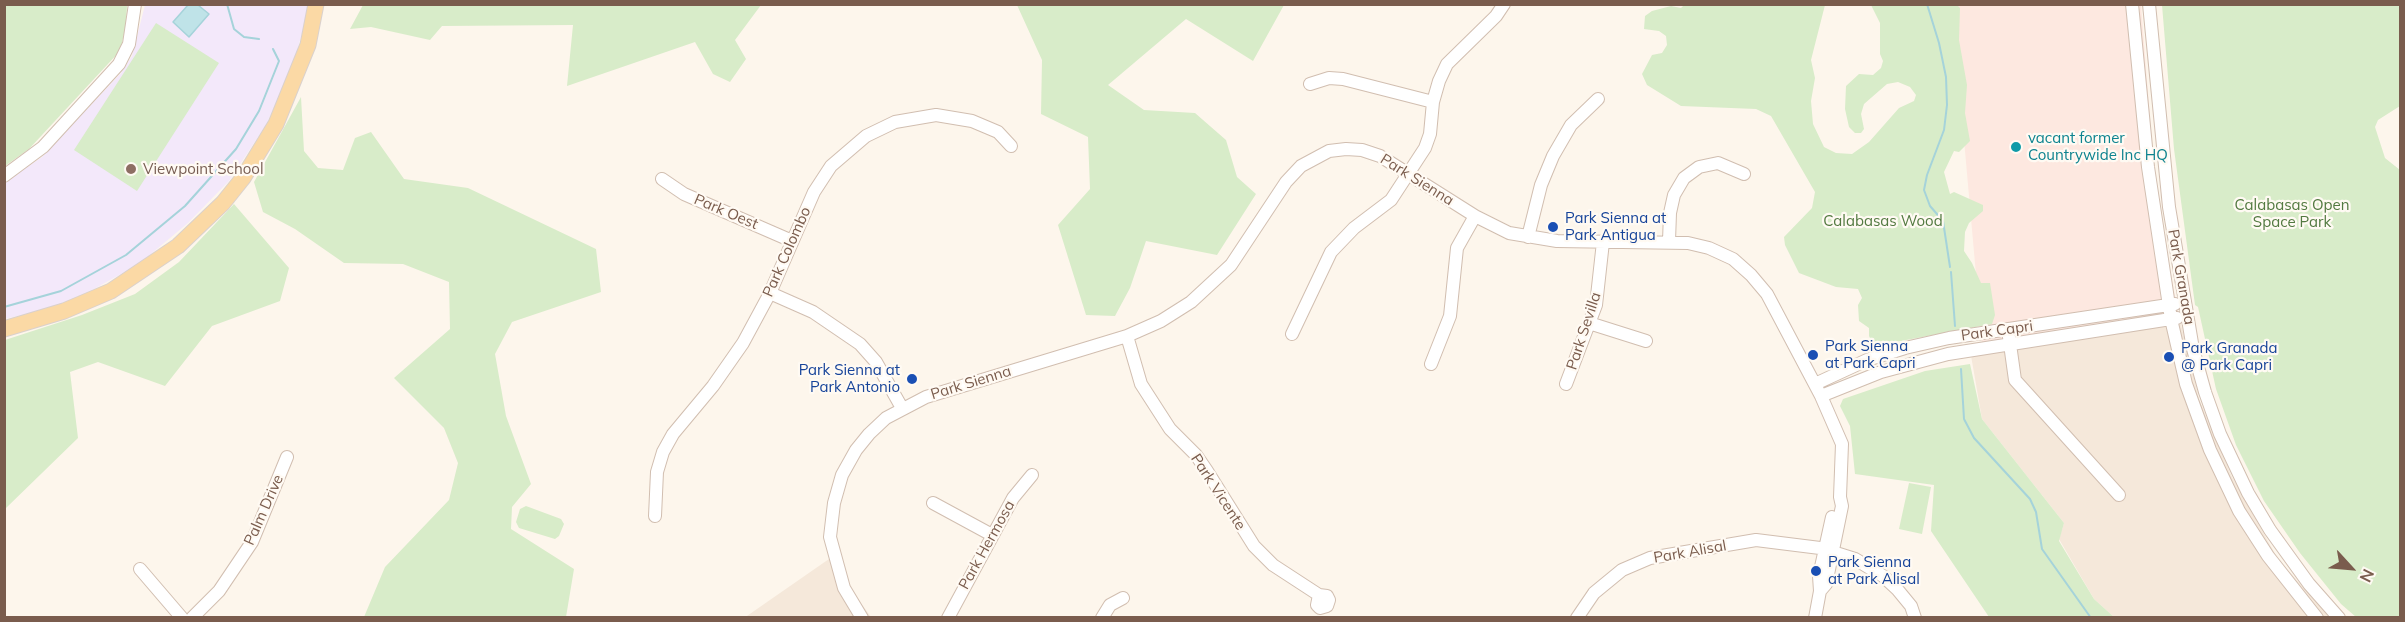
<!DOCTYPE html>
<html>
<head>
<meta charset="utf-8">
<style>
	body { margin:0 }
	#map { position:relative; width:2405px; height:622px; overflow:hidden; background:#fdf6ec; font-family:Mulish,sans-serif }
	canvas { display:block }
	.frame { position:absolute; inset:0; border:6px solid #7a5c4d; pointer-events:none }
	.north { position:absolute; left:2321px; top:538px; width:60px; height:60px; -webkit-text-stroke:4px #fffaf3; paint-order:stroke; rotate:116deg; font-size:16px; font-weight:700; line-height:24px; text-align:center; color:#7a5c4d }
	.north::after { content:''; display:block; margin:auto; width:21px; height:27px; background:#7a5c4d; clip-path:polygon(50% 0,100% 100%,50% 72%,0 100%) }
</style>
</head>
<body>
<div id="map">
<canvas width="2405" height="622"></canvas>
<div class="frame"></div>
<div class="north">N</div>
</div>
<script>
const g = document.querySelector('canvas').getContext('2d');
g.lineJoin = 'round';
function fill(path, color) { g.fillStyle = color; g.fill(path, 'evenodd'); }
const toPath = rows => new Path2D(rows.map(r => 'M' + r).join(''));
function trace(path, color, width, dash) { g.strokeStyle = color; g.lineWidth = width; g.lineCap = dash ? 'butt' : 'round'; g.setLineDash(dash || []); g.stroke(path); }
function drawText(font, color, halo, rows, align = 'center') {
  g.font = font + ' Mulish,sans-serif'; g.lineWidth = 4.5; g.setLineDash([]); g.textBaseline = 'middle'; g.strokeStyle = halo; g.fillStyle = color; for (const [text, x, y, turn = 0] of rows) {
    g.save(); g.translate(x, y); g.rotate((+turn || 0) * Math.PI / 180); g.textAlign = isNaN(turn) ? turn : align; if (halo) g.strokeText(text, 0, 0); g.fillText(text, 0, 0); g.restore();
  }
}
fill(toPath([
	[2178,312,2199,399,2232,477,2278,559,2330,617,2114,617,2094,599,2059,539,2064,523,1982,419,1969,344],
	[829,559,871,617,744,618]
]), '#f5e8da');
fill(toPath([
	[1952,5,2141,5,2156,193,2178,312,1982,342]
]), '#fde8e0');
fill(toPath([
	[145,5,310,5,293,65,266,125,229,181,188,223,139,264,94,289,53,307,5,319,4,183,42,157,121,73,132,56]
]), '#f3e8fa');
fill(toPath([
	[4,5,127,5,126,26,120,51,29,149,5,166],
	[363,5,363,4,761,5,735,40,746,59,730,82,713,74,695,42,567,86,573,25,442,26,430,40,371,27,350,29],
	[1017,5,1284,5,1253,61,1186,19,1108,85,1144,110,1195,113,1226,140,1237,177,1256,194,1217,255,1146,241,1130,288,1115,316,1086,315,1058,225,1090,189,1088,137,1041,114,1042,60],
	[1684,5,1825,5,1811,60,1815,78,1811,101,1813,124,1824,147,1836,153,1852,154,1869,142,1899,108,1914,101,1916,95,1910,87,1898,82,1887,84,1864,104,1861,114,1864,129,1861,133,1855,133,1849,127,1845,109,1846,86,1859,74,1873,75,1881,68,1883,61,1880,54,1880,23,1871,5,1957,5,1960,8,1959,40,1967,85,1965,113,1970,141,1959,152,1954,151,1944,172,1950,194,1954,192,1983,205,1983,211,1969,223,1965,232,1964,251,1972,263,1981,283,1990,283,1995,315,1992,324,1874,346,1869,336,1869,328,1859,321,1858,305,1862,298,1858,289,1836,287,1799,273,1785,245,1784,237,1812,208,1815,192,1771,116,1756,109,1681,106,1647,85,1642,74,1652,55,1662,53,1667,45,1666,36,1659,31,1644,29,1645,16,1652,11,1671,6,1681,8],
	[2162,5,2400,5,2400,106,2378,120,2375,127,2385,158,2400,170,2400,617,2356,617,2341,604,2300,553,2264,501,2236,445,2216,389,2198,307,2195,305,2174,149],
	[156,23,219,63,137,191,74,150],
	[301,97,304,151,318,168,343,170,355,138,371,132,404,179,468,188,596,249,601,292,512,322,495,354,506,416,531,484,512,507,511,529,574,569,566,617,364,617,385,567,449,500,458,463,444,428,394,378,450,329,449,282,403,264,344,263,295,229,263,212,254,182],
	[234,204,289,268,280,301,212,326,165,386,98,362,70,372,78,438,5,509,5,340,82,315,135,294,179,262],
	[1970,364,1982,419,2064,523,2059,541,2094,599,2114,617,1989,617,1931,531,1934,485,1855,474,1850,426,1840,406,1843,399,1925,371],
	[1909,483,1931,487,1922,534,1899,529],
	[526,506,561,519,564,524,559,536,555,539,519,528,516,522,520,509]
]), '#d8ecc9');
const water = toPath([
	[188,5,198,5,209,14,189,37,173,22,188,5]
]);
fill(water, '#bfe3e8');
trace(water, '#a5d3da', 1.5);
trace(toPath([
	[227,4,234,29,244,37,259,39],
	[1927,4,1939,43,1946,77,1947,105,1944,130,1927,175,1924,190,1930,206,1943,221,1950,267],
	[1951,272,1955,326],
	[4,307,61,291,126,255,185,206,236,149,259,111,279,61,273,49],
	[1961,369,1964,419,1974,438,2030,499,2036,512,2042,549,2091,618]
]), '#a5d3da', 2);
const minor = toPath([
	[2132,4,2148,167,2171,319,2186,384,2210,450,2239,511,2268,556,2317,618],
	[2149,4,2169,207,2193,349,2205,392,2220,434,2248,493,2270,530,2309,584,2339,618],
	[1310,84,1329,78,1343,79,1433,102],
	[4,176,43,147,119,64,129,44,135,4],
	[662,179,684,194,792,241],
	[1528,237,1541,185,1553,156,1571,125,1598,99],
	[1669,241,1670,213,1674,195,1684,178,1699,167,1718,163,1744,174],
	[770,293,813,312,860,344,876,362,902,408],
	[1589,323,1646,341],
	[1292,334,1331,252,1354,228,1391,200,1425,148,1430,134,1433,102,1439,81,1447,64,1496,16,1504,4],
	[1127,336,1141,384,1170,429,1196,455,1207,471,1254,546,1273,565,1319,595,1327,596,1329,600,1327,606,1320,608,1317,605,1319,595],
	[2009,337,2015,380,2119,495],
	[1431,364,1450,316,1457,248,1475,216],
	[1566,384,1596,305,1603,242],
	[1815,384,1867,360,1905,348,1949,338,2175,304],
	[1821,396,1881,372,1948,354,2177,318],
	[933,503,992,535],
	[655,516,657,472,663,452,673,434,713,386,743,343,770,293,814,192,831,166,866,136,895,122,936,115,972,121,998,132,1011,146],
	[140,569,182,618],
	[192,618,219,591,252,542,287,457],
	[862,618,844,588,830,537,834,503,842,475,856,450,869,434,886,418,926,397,1127,336,1161,321,1191,302,1231,265,1286,182,1301,166,1329,151,1346,149,1362,150,1380,156,1475,216,1509,233,1557,241,1688,243,1709,248,1733,259,1751,275,1767,294,1821,396,1842,444,1840,497,1842,506,1826,584,1820,591],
	[948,618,1013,498,1032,475],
	[1102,618,1110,605,1123,598],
	[1577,618,1594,593,1622,570,1650,558,1756,540,1820,548,1855,559,1883,576,1897,589,1911,606,1915,618],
	[1815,618,1820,591,1819,576,1832,517]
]);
const major = toPath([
	[4,329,64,311,111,291,178,246,223,203,243,178,276,124,308,45,316,4]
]);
trace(minor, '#d1beb0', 14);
trace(major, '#dad1cd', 17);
trace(minor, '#fff', 12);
trace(major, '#fbd9a5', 15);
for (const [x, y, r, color] of [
	[2016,147,6,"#0f9aa8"],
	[131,169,6,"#8d6e63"],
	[1553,227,6,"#1a4fb4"],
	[1813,355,6,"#1a4fb4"],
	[2169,357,6,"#1a4fb4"],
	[912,379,6,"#1a4fb4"],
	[1816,571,6,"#1a4fb4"]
]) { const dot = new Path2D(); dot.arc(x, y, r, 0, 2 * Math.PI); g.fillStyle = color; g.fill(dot); trace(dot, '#fffaf3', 2); }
drawText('15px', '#0d838f', '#fffaf3', [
	["vacant former",2028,138],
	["Countrywide Inc HQ",2028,155]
], 'left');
drawText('15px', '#785e54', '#fffaf3', [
	["Viewpoint School",143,169]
], 'left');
drawText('15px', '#7a5c4d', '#fffaf3', [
	["Park Sienna",1417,180,32],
	["Park Oest",726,212,23],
	["Park Colombo",787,252,-66],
	["Park Granada",2181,277,80],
	["Park Sevilla",1584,331,-72],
	["Park Capri",1997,331,-8],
	["Park Sienna",971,383,-17],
	["Park Vicente",1218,492,57],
	["Palm Drive",264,510,-66],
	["Park Hermosa",987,545,-61],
	["Park Alisal",1690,552,-10]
]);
drawText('15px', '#537a41', '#fffaf3', [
	["Calabasas Open",2292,205],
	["Space Park",2292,222],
	["Calabasas Wood",1883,221]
]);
drawText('15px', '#164399', '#fffaf3', [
	["Park Sienna at",1565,218],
	["Park Antigua",1565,235],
	["Park Sienna",1825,346],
	["at Park Capri",1825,363],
	["Park Granada",2181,348],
	["@ Park Capri",2181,365],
	["Park Sienna at",900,370,"right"],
	["Park Antonio",900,387,"right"],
	["Park Sienna",1828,562],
	["at Park Alisal",1828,579]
], 'left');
</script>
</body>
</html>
